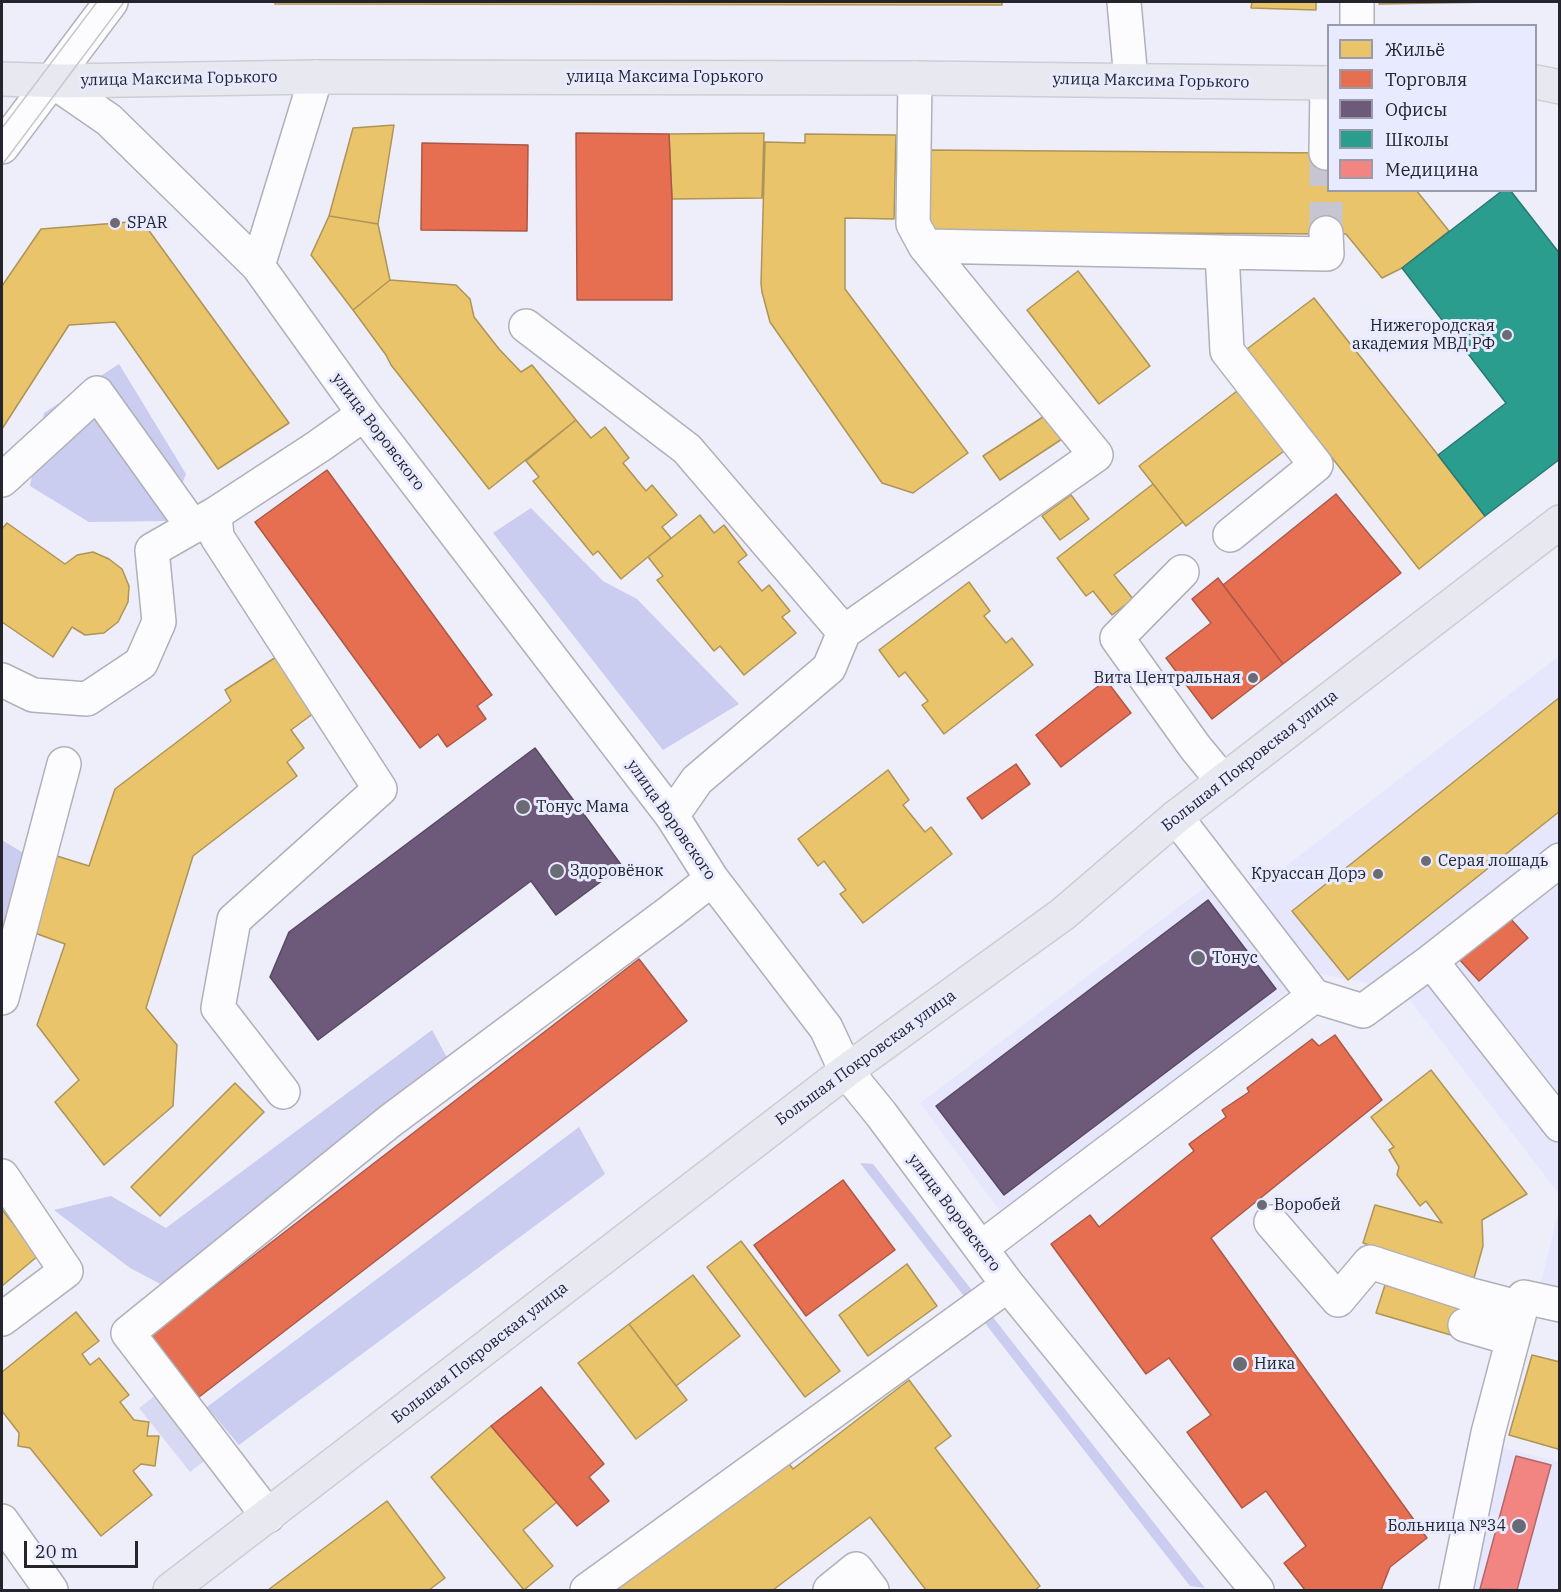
<!DOCTYPE html>
<html>
<head>
<meta charset="utf-8">
<style>
	body { margin:0 }
	#map { position:relative; width:1561px; height:1592px; overflow:hidden; background:#edeefa; font-family:"IBM Plex Serif",serif }
	canvas { display:block }
	.frame { position:absolute; inset:0; border:3px solid #23242c; pointer-events:none }
	.legend { position:absolute; left:1327px; top:24px; width:210px; height:168px; box-sizing:border-box; background:#e8eaff; border:2px solid #999bab; margin:0; padding:8px 10px; list-style:none; font-size:18px; color:#23242c }
	.legend li { display:flex; align-items:center; gap:12px; height:30px }
	.legend b { width:30px; border:2px solid #999bab }
	.scale { position:absolute; left:24px; top:1541px; width:114px; height:27px; box-sizing:border-box; border:3px solid #23242c; border-top:0; padding-left:8px; font-size:18px; line-height:21px; white-space:nowrap; color:#23242c; -webkit-text-stroke:4px #e8eaff; paint-order:stroke }
</style>
</head>
<body>
<div id="map">
<canvas width="1561" height="1592"></canvas>
<div class="frame"></div>
<ul class="legend">
<li><b style="height:16px;background:#e9c46a"></b>Жильё</li>
<li><b style="height:16px;background:#e76f51"></b>Торговля</li>
<li><b style="height:16px;background:#6d597a"></b>Офисы</li>
<li><b style="height:16px;background:#2a9d8f"></b>Школы</li>
<li><b style="height:16px;background:#f28482"></b>Медицина</li>
</ul>
<div class="scale">20 m</div>
</div>
<script>
const g = document.querySelector('canvas').getContext('2d');
g.lineJoin = 'round';
function fill(path, color) { g.fillStyle = color; g.fill(path, 'evenodd'); }
const toPath = rows => new Path2D(rows.map(r => 'M' + r).join(''));
function trace(path, color, width, dash) { g.strokeStyle = color; g.lineWidth = width; g.lineCap = dash ? 'butt' : 'round'; g.setLineDash(dash || []); g.stroke(path); }
function drawText(font, color, halo, rows, align = 'center') {
  g.font = font + ' "IBM Plex Serif",serif'; g.lineWidth = 6; g.setLineDash([]); g.textBaseline = 'middle'; g.strokeStyle = halo; g.fillStyle = color; for (const [text, x, y, turn = 0] of rows) {
    g.save(); g.translate(x, y); g.rotate((+turn || 0) * Math.PI / 180); g.textAlign = isNaN(turn) ? turn : align; if (halo) g.strokeText(text, 0, 0); g.fillText(text, 0, 0); g.restore();
  }
}
fill(toPath([
	[1559,656,1559,1194,1402,990,1312,972,1002,1214,920,1103,1225,872,1247,896],
	[1559,1209,1559,1320,1533,1315],
	[1499,1447,1559,1462,1559,1590,1460,1590]
]), '#e6e7fc');
fill(toPath([
	[156,1395,207,1459,190,1472,139,1408]
]), '#d7d9f2');
fill(toPath([
	[119,364,186,474,167,521,89,522,30,486,44,413],
	[531,508,603,581,637,599,739,704,663,750,493,533],
	[2,840,25,854,2,956],
	[432,1030,462,1085,185,1297,130,1268,54,1210,111,1196,166,1228],
	[579,1127,605,1174,239,1445,207,1407],
	[860,1163,873,1164,1205,1588,1190,1586]
]), '#caccf0');
const homes = toPath([
	[275,2,1002,2,1002,5,275,4,275,2],
	[1252,2,1316,2,1316,10,1251,8,1252,2],
	[1379,2,1493,2,1379,4,1379,2],
	[394,125,378,224,329,216,353,128,394,125],
	[764,133,762,198,672,199,669,134,764,133],
	[805,134,896,135,894,219,845,218,845,289,968,453,913,493,882,483,770,322,762,292,761,284,765,142,805,143,805,134],
	[928,150,1328,153,1328,190,1416,190,1449,231,1402,268,1382,278,1346,234,928,232,928,150],
	[329,216,378,224,390,280,353,310,311,255,329,216],
	[142,221,289,423,218,469,115,322,69,325,2,429,2,286,41,229,142,221],
	[1078,271,1150,366,1099,404,1027,310,1078,271],
	[390,280,456,285,470,299,474,317,499,349,521,372,532,365,576,420,489,489,391,365,386,355,353,310,390,280],
	[1314,298,1438,455,1485,516,1419,569,1247,349,1314,298],
	[1241,388,1288,448,1186,526,1139,466,1241,388],
	[1049,413,1065,437,1000,480,983,456,1049,413],
	[576,420,591,438,605,427,629,458,623,463,646,491,652,485,677,515,662,527,671,538,621,579,598,551,593,555,533,481,539,477,526,461,576,420],
	[1153,484,1183,522,1114,575,1133,599,1112,615,1093,591,1086,596,1057,558,1153,484],
	[1071,495,1089,519,1060,540,1042,516,1071,495],
	[700,515,714,533,724,525,747,555,738,562,762,591,769,585,790,611,782,617,796,633,744,675,720,646,714,651,657,580,663,576,648,557,700,515],
	[7,523,65,564,77,555,93,552,109,559,122,569,129,586,128,602,118,622,104,633,85,635,72,627,53,657,2,622,2,529,7,523],
	[969,582,990,611,984,616,1006,643,1012,638,1033,665,944,734,922,705,928,701,905,672,899,677,879,650,969,582],
	[276,657,318,710,291,730,304,748,287,762,297,776,193,856,146,1008,177,1045,173,1106,104,1165,55,1102,79,1080,37,1025,65,944,32,932,57,856,89,866,115,789,231,701,225,690,276,657],
	[1560,697,1560,811,1348,980,1292,911,1560,697],
	[888,770,909,800,903,805,925,832,931,827,952,854,863,923,840,894,846,890,824,861,818,866,798,839,888,770],
	[1431,1070,1527,1194,1482,1220,1483,1246,1474,1278,1363,1243,1375,1205,1442,1223,1426,1201,1420,1206,1397,1175,1399,1167,1389,1150,1394,1147,1371,1117,1431,1070],
	[235,1083,264,1112,160,1216,131,1187,235,1083],
	[3,1211,39,1255,2,1286,2,1212,3,1211],
	[741,1241,840,1371,805,1397,707,1267,741,1241],
	[907,1264,937,1306,868,1356,839,1315,907,1264],
	[693,1275,740,1336,676,1386,629,1324,693,1275],
	[1385,1285,1469,1310,1461,1338,1376,1313,1385,1285],
	[76,1312,99,1341,82,1354,90,1365,99,1358,129,1395,120,1402,134,1420,149,1422,147,1436,159,1436,155,1466,141,1464,133,1471,152,1495,101,1536,30,1448,18,1446,19,1433,2,1411,2,1372,76,1312],
	[629,1324,687,1400,636,1439,578,1363,629,1324],
	[1532,1355,1560,1362,1560,1443,1558,1449,1509,1435,1532,1355],
	[909,1380,951,1436,935,1448,1040,1586,1035,1590,926,1590,870,1517,773,1590,604,1590,783,1456,793,1469,909,1380],
	[491,1426,557,1502,523,1530,553,1566,524,1590,431,1477,491,1426],
	[387,1501,445,1578,429,1590,268,1590,387,1501]
]);
fill(homes, '#e9c46a');
trace(homes, '#ae9457', 1.5);
const shops = toPath([
	[576,133,669,134,672,199,672,300,577,300,576,133],
	[422,143,528,145,527,231,421,230,422,143],
	[327,470,492,695,477,706,486,719,447,747,438,734,420,748,255,522,327,470],
	[1336,494,1401,573,1283,664,1223,585,1336,494],
	[1218,578,1283,664,1212,719,1166,658,1211,623,1192,599,1218,578],
	[1106,680,1131,713,1061,767,1036,735,1106,680],
	[1016,764,1030,784,982,819,967,798,1016,764],
	[1508,916,1528,938,1479,981,1459,959,1508,916],
	[639,959,687,1021,199,1397,151,1335,639,959],
	[1335,1035,1382,1100,1211,1238,1427,1538,1390,1567,1381,1590,1305,1590,1284,1563,1306,1546,1266,1491,1242,1508,1187,1432,1211,1415,1169,1358,1146,1374,1051,1244,1090,1215,1099,1227,1194,1151,1189,1144,1226,1117,1222,1110,1249,1092,1247,1088,1312,1039,1319,1046,1335,1035],
	[843,1180,895,1250,806,1316,754,1245,843,1180],
	[541,1387,604,1464,589,1477,609,1501,577,1526,491,1426,541,1387]
]);
fill(shops, '#e76f51');
trace(shops, '#ac5846', 1.5);
const offices = toPath([
	[535,748,622,866,556,915,531,881,318,1040,270,977,289,932,535,748],
	[1208,900,1276,989,1004,1195,936,1106,1208,900]
]);
fill(offices, '#6d597a');
trace(offices, '#574963', 1.5);
const schools = toPath([
	[1503,190,1510,190,1560,254,1560,459,1485,516,1438,455,1506,403,1402,268,1503,190]
]);
fill(schools, '#2a9d8f');
trace(schools, '#287971', 1.5);
const health = toPath([
	[1516,1456,1551,1465,1517,1590,1480,1589,1516,1456]
]);
fill(health, '#f28482');
trace(health, '#b46768', 1.5);
trace(toPath([
	[1326,153,1326,233]
]), '#c5c6d1', 33, [33, 16]);
const minor = toPath([
	[1124,2,1131,80],
	[1357,26,1357,2],
	[51,80,109,120,258,266,364,414,672,816,712,879,826,1028,846,1071,881,1114,1008,1285,1257,1590],
	[2,147,111,2],
	[1326,153,1327,83],
	[925,246,1222,252],
	[258,266,316,77],
	[526,326,687,449,844,632],
	[2,480,97,393,193,527],
	[1230,535,1316,465,1227,351,1222,252,1327,254,1326,233],
	[1182,572,1117,638,1195,747,1223,781],
	[2,680,33,695,87,699,141,663,159,622,152,550,215,514],
	[672,816,697,780,829,668,844,632,1096,455,925,246,913,224,915,78],
	[1176,817,1314,996,1363,1011,1431,961,1560,860],
	[1431,961,1560,1125],
	[2,998,64,764],
	[283,1092,218,1008,234,920,380,789,217,537,215,514,319,446,364,414],
	[2,1176,66,1271,2,1319],
	[1271,1222,1338,1300,1370,1262,1471,1295,1521,1308],
	[981,1248,1314,996],
	[1465,1325,1513,1339],
	[268,1516,128,1333,390,1121,670,912,712,879],
	[2,1521,51,1590],
	[587,1590,1008,1285],
	[830,1590,856,1569,872,1590],
	[1456,1590,1488,1433,1524,1297,1560,1305]
]);
const major = toPath([
	[2,79,64,81,316,77,915,78,1328,83],
	[1536,82,1560,87],
	[170,1590,846,1071,1063,914,1176,817,1560,522]
]);
trace(minor, '#afb0b9', 36);
trace(major, '#cdcdd3', 36);
trace(minor, '#fcfcfe', 33);
trace(major, '#e8e8f1', 33);
trace(toPath([
	[2,128,97,2],
	[2,165,124,2]
]), '#c9c9cc', 1.5);
for (const [x, y, r, color] of [
	[115,223,6,"#6a6b74"],
	[1507,335,6,"#6a6b74"],
	[1253,678,6,"#6a6b74"],
	[523,807,8,"#6a6b74"],
	[1426,861,6,"#6a6b74"],
	[557,871,8,"#6a6b74"],
	[1378,874,6,"#6a6b74"],
	[1198,958,8,"#6a6b74"],
	[1262,1205,6,"#6a6b74"],
	[1240,1364,8,"#6a6b74"],
	[1519,1526,8,"#6a6b74"]
]) { const dot = new Path2D(); dot.arc(x, y, r, 0, 2 * Math.PI); g.fillStyle = color; g.fill(dot); trace(dot, '#e8eaff', 2); }
drawText('16px', '#23242c', '#e8eaff', [
	["улица Максима Горького",665,77],
	["улица Максима Горького",179,79,-1],
	["улица Максима Горького",1151,81,1],
	["улица Воровского",378,432,53],
	["Большая Покровская улица",1250,761,-38],
	["улица Воровского",671,820,55],
	["Большая Покровская улица",866,1058,-36],
	["улица Воровского",954,1213,53],
	["Большая Покровская улица",480,1353,-38]
]);
drawText('16px', '#23242c', '#e8eaff', [
	["SPAR",127,223],
	["Нижегородская",1495,326,"right"],
	["академия МВД РФ",1495,344,"right"],
	["Вита Центральная",1241,678,"right"],
	["Тонус Мама",536,807],
	["Серая лошадь",1438,861],
	["Здоровёнок",570,871],
	["Круассан Дорэ",1366,874,"right"],
	["Тонус",1212,958],
	["Воробей",1274,1205],
	["Ника",1254,1364],
	["Больница №34",1506,1526,"right"]
], 'left');
</script>
</body>
</html>
